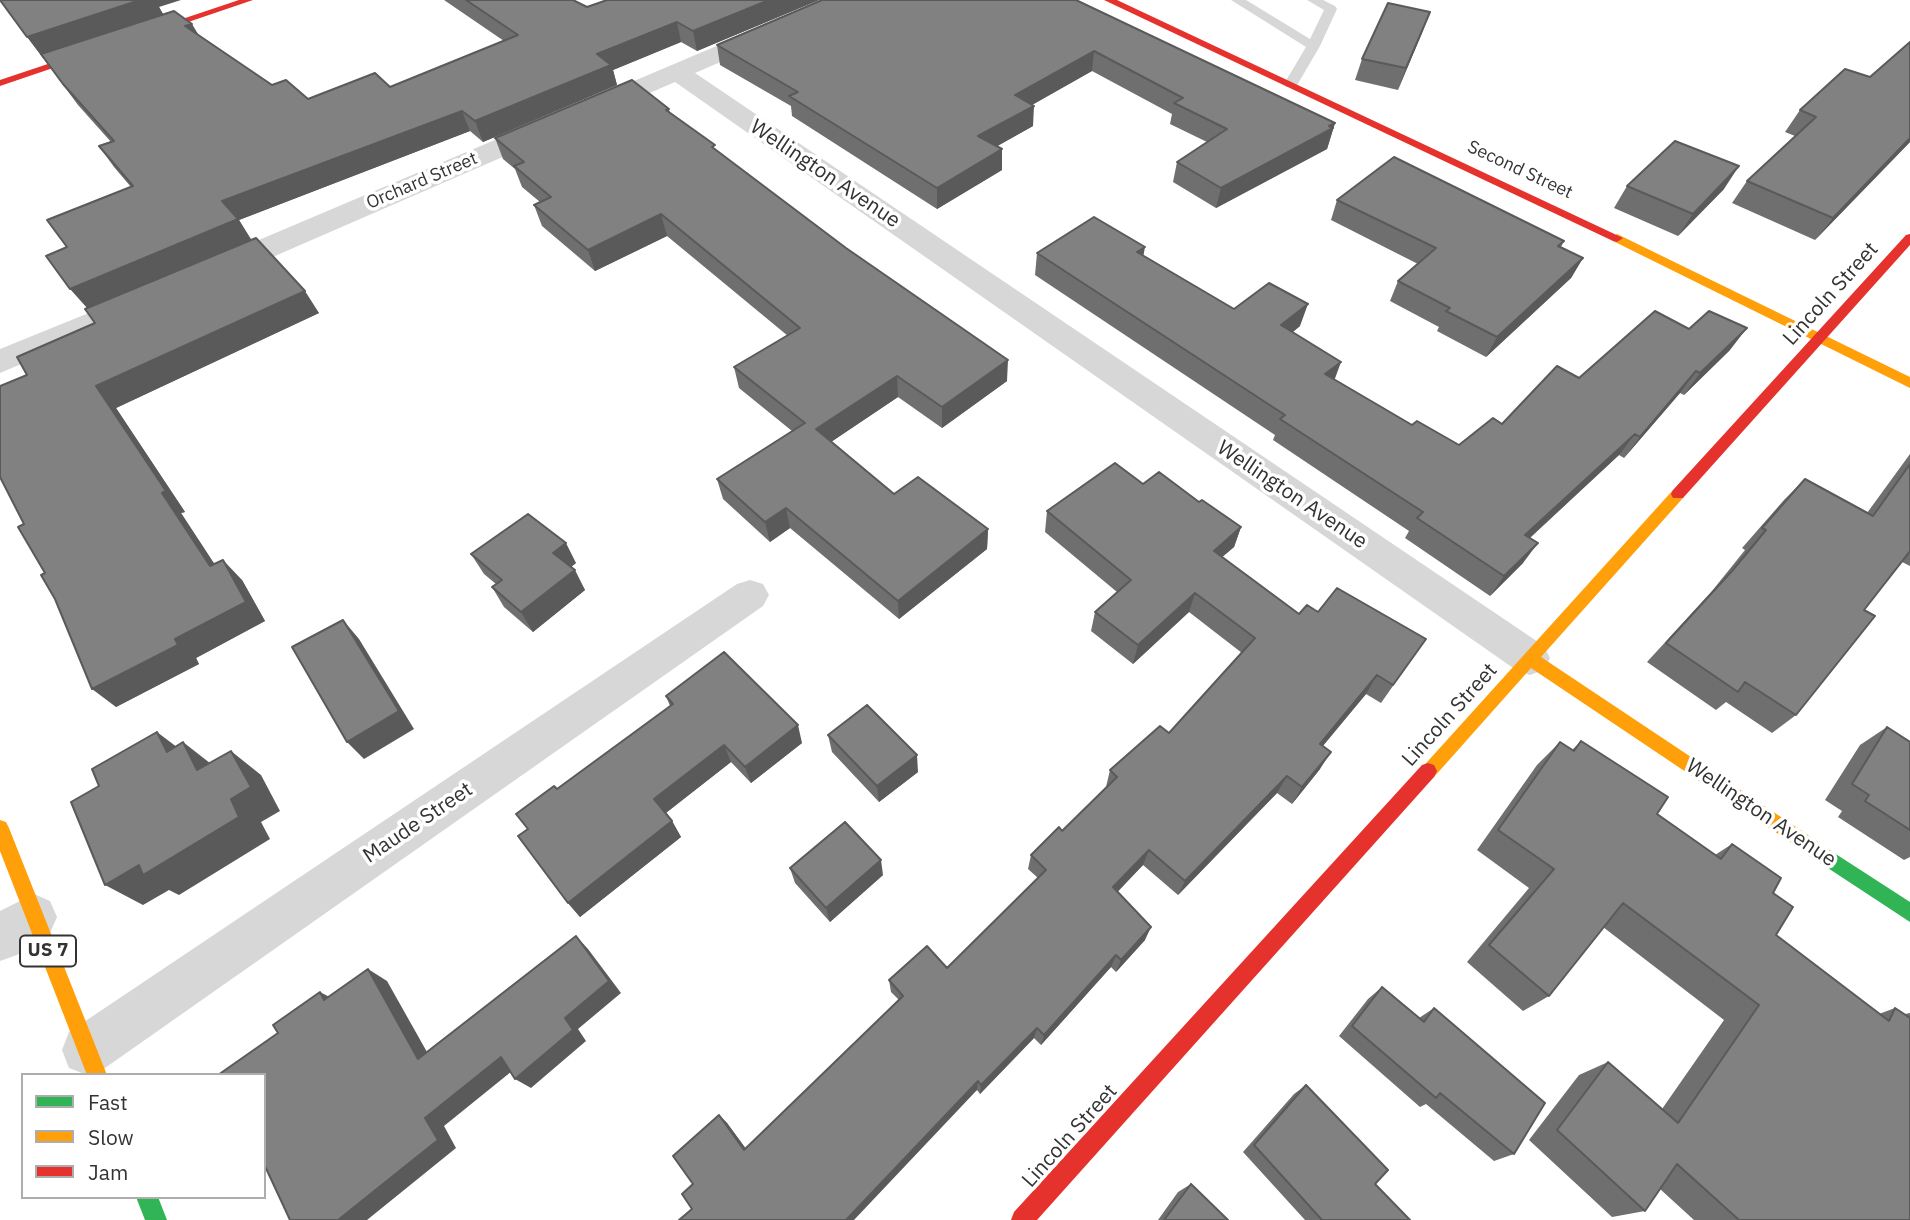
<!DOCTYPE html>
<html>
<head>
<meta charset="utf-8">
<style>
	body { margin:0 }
	#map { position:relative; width:1910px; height:1220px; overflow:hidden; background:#fff; font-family:"IBM Plex Sans",sans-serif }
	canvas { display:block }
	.legend { position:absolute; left:21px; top:1073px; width:245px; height:126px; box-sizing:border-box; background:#fff; border:2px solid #adadad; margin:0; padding:9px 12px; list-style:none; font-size:21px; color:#333 }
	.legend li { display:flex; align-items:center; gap:14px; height:35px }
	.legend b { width:35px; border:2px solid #adadad }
</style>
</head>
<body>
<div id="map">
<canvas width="1910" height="1220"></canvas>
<ul class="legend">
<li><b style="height:9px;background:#30b455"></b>Fast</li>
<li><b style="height:9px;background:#ff9f0a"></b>Slow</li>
<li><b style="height:9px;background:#e5322d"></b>Jam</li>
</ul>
</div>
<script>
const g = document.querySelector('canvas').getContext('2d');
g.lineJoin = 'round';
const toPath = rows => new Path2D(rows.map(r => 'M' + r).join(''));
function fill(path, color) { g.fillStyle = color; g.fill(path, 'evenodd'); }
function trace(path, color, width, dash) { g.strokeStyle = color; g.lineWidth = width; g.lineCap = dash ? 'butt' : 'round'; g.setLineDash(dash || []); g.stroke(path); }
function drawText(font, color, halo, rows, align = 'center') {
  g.font = font + ' "IBM Plex Sans",sans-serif'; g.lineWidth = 7; g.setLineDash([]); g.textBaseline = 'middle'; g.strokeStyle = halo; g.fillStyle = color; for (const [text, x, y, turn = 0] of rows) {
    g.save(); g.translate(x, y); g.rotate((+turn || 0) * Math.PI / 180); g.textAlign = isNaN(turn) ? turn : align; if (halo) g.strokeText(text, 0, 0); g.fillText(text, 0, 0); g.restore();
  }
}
fill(toPath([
	[1231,0,1246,0,1310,39,1324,10,1307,0,1323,0,1335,6,1337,9,1320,46,1296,87,1286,87,1284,84,1306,47,1231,0]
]), '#d7d7d7');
fill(toPath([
	[825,0,855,0,852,5,695,73,1544,646,1550,658,1544,670,1530,675,1516,670,675,82,229,276,218,278,207,276,203,269,207,262,825,0],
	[143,291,154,294,158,301,154,308,0,373,0,349,143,291],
	[750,580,763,584,769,595,763,606,105,1068,87,1075,69,1068,62,1050,69,1032,737,584,750,580],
	[34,894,50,901,57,917,50,933,17,955,0,961,0,911,34,894]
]), '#d7d7d7');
fill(toPath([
	[1811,838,1910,902,1910,922,1805,853,1802,847,1805,841,1811,838],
	[136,1197,158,1197,167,1220,145,1220,136,1197]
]), '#30b455');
fill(toPath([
	[1617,234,1910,377,1910,388,1613,241,1611,238,1617,234],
	[1678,489,1683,490,1685,494,1683,498,1541,657,1817,841,1820,847,1817,853,1811,856,1531,668,1434,777,1428,779,1422,777,1419,771,1673,490,1678,489],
	[0,820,6,822,9,828,107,1075,87,1075,0,851,0,820]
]), '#ff9f0a');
fill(toPath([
	[239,0,253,0,0,86,0,80,239,0],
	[1104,0,1117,0,1623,238,1617,242,1613,241,1104,0],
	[1910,234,1910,245,1683,498,1673,498,1671,494,1673,490,1906,235,1910,234],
	[1428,763,1434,765,1437,771,1434,777,1037,1220,1011,1220,1014,1212,1422,765,1428,763]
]), '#e5322d');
fill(toPath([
	[0,0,159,7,163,15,199,35,272,85,308,99,390,87,504,41,444,0,573,0,587,7,696,0,819,0,697,51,681,42,613,70,617,85,483,142,470,131,239,220,251,239,319,313,116,408,185,512,181,513,214,564,242,580,265,621,196,658,199,664,116,707,45,573,24,524,27,375,95,323,87,308,67,247,131,187,114,167,99,146,111,142,78,105],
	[1076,0,1335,123,1327,149,1216,208,1173,182,1177,162,1207,142,1170,124,1172,114,1092,71,1032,105,1033,126,997,146,1002,170,937,209,792,116,791,106,720,65,717,45],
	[1430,12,1398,90,1355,80,1362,59],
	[1910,42,1910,142,1815,240,1732,203,1747,181,1795,136,1785,132,1800,110,1870,77],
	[669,109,670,114,716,150,1007,381,942,428,898,397,831,442,894,494,988,529,987,549,899,619,790,528,770,542,723,499,717,479,792,431,739,388,734,367,788,336,667,236,595,271,542,226,534,205,540,202,522,187,515,169,503,159,495,138],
	[1627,186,1724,189,1678,236,1614,208],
	[1337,200,1564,241,1561,247,1583,258,1571,278,1486,357,1437,331,1439,327,1390,301,1398,281,1418,264,1331,220],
	[1037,253,1143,255,1234,309,1300,326,1293,332,1334,379,1412,425,1459,445,1502,424,1579,378,1730,350,1684,395,1680,393,1624,458,1619,455,1530,538,1523,563,1490,596,1405,538,1409,531,1273,440,1275,435,1035,275],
	[1910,454,1910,566,1902,562,1864,610,1796,715,1772,733,1726,702,1716,710,1647,662,1712,591,1745,550,1742,548,1784,500,1805,479,1867,513],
	[1143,484,1199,502,1241,527,1234,547,1222,557,1299,614,1318,612,1426,639,1381,703,1366,694,1323,746,1320,769,1292,804,1277,793,1178,895,1143,865,1117,892,1145,940,1116,972,1111,967,1041,1045,1034,1038,980,1094,977,1090,692,1209,693,1184,719,1115,727,1123,746,1149,899,1000,891,992,889,980,947,968,1038,878,1028,869,1031,855,1062,831,1106,787,1110,770,1169,733,1242,653,1189,612,1133,664,1091,631,1095,612,1117,592,1045,532,1047,511],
	[471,554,576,563,571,567,585,590,533,632,504,607,492,587,496,584,484,574],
	[666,696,802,743,751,783,731,762,666,813,672,821,681,837,580,917,568,903,528,829,557,789,670,706],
	[1887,727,1910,742,1910,857,1904,860,1838,817,1842,811,1825,800,1860,745],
	[828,735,918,772,879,802,832,752],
	[1581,741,1657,814,1715,855,1732,844,1773,893,1776,935,1879,1014,1895,1008,1905,1014,1910,1013,1910,1220,1694,1220,1660,1189,1645,1211,1612,1217,1529,1140,1579,1075,1608,1062,1662,1109,1724,1020,1603,927,1549,996,1523,1011,1467,962,1529,888,1477,850,1537,765,1560,742,1572,750],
	[790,868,883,875,830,922,795,883],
	[1382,987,1419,1018,1434,1008,1514,1154,1494,1161,1426,1104,1420,1107,1339,1036,1368,999],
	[1306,1085,1375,1184,1410,1220,1305,1220,1243,1152,1294,1094],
	[1191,1184,1228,1220,1158,1220,1178,1192]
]), '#6f6f6f');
fill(toPath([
	[140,0,181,0,159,7,165,17,43,58,27,37],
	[769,0,819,0,697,51,693,31],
	[1430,12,1422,33,1398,90,1406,68],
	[677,22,681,42,613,70,617,85,483,142,475,121,597,54],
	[192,24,204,44,185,26],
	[1094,51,1092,71,1014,115,1015,95],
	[1034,106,1033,126,978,157,978,136],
	[462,111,470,131,239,220,251,240,88,309,70,289,222,201],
	[1335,123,1327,149,1216,208,1221,188],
	[1910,138,1910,142,1815,240,1833,218],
	[1002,149,1002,170,937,209,937,188],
	[1739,166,1724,189,1678,236,1693,214],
	[661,214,667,236,595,271,588,250],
	[1145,247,1141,269,1137,252],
	[1583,258,1571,278,1486,357,1497,337],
	[305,291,319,313,116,408,185,512,181,513,229,586,210,566,162,493,96,386],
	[1308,304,1300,326,1274,347,1281,325],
	[1747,328,1730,350,1684,395,1700,373],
	[1008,360,1007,381,942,428,942,407],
	[1341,362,1333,384,1325,374],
	[1696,371,1680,393,1624,458,1640,437],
	[897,376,898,397,819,450,816,429],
	[1635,434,1619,455,1511,555,1525,535],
	[786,508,790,528,770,542,765,522],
	[1241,527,1234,547,1207,570,1214,551],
	[988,529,987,549,899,619,898,601],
	[566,543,576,563,563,573,553,553],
	[1538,543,1523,563,1490,596,1504,576],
	[223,560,242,580,265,621,196,658,199,664,116,707,92,689,175,639],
	[575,570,585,590,533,632,521,612],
	[1195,593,1189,612,1133,664,1138,645],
	[343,620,359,639,414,729,364,759,347,742],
	[1377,675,1366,694,1310,761,1320,744],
	[798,725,802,743,751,783,745,767],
	[157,732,190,757,167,752],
	[183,742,215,767,197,770],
	[724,745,731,762,663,815,654,799],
	[231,751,261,775,280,811,261,822,270,839,179,895,169,890,143,905,105,885,231,799],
	[1331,752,1320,769,1292,804,1302,787],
	[917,755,918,772,879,802,877,786],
	[1287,776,1277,793,1178,895,1185,881],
	[672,821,681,837,580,917,568,903],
	[1149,850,1143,865,1108,902,1113,887],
	[881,860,883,875,830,922,826,908],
	[1151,927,1145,940,1116,972,1121,960],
	[576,936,588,949,621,993,578,1029,586,1041,531,1088,515,1079,565,1018],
	[1116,955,1111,967,1041,1045,1044,1035],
	[368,969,387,981,436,1068,418,1059],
	[320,992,341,1003,324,1000],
	[1037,1028,1034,1038,980,1094,981,1085],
	[501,1057,517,1067,444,1126,456,1148,367,1220,338,1220,425,1118],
	[978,1081,977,1090,854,1220,846,1220],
	[719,1115,727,1123,752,1157,744,1150]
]), '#5a5a5a');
const building = toPath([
	[0,0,140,0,27,37,0,0],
	[466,0,573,0,587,7,607,0,769,0,693,31,677,22,597,54,611,65,475,121,462,111,222,201,238,219,70,289,46,256,67,247,47,220,133,186,99,146,114,141,63,84,41,54,174,11,192,24,185,26,272,85,286,80,308,99,375,73,390,87,518,35,466,0],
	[822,0,1076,0,1335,123,1329,126,1333,128,1221,188,1177,162,1227,129,1174,103,1183,98,1094,51,1015,95,1034,106,978,136,1002,149,937,188,789,96,798,92,717,45,822,0],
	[1388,3,1430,12,1406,68,1362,59,1388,3],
	[1910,42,1910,138,1833,218,1747,181,1816,117,1800,110,1845,69,1870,77,1910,42],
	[632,80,669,109,666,110,715,145,712,147,846,248,1008,360,942,407,897,376,816,429,894,494,918,477,988,529,898,601,786,508,765,522,717,479,805,423,734,367,800,328,661,214,588,250,534,205,551,197,514,166,524,162,495,138,632,80],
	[1675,141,1739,166,1693,214,1627,186,1675,141],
	[1394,157,1564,241,1558,246,1583,258,1497,337,1446,311,1450,308,1398,281,1436,248,1337,200,1394,157],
	[1094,217,1145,247,1137,252,1234,309,1269,283,1308,304,1281,325,1341,362,1325,374,1412,425,1417,421,1459,445,1493,418,1502,424,1557,366,1579,378,1655,311,1689,329,1709,311,1747,328,1700,373,1696,371,1640,437,1635,434,1525,535,1538,543,1504,576,1417,518,1423,512,1280,419,1285,415,1037,253,1094,217],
	[256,238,305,291,96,386,166,491,162,493,210,566,223,560,246,602,175,639,178,645,92,689,55,599,41,575,45,573,18,527,24,524,0,477,0,386,27,375,17,357,95,323,85,309,256,238],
	[1115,463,1143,484,1159,472,1199,502,1202,500,1241,527,1214,551,1299,614,1307,605,1318,612,1337,588,1426,639,1393,685,1377,675,1320,744,1331,752,1302,787,1287,776,1185,881,1149,850,1113,887,1151,927,1121,960,1116,955,1044,1035,1037,1028,981,1085,978,1081,846,1220,679,1220,692,1209,682,1194,693,1184,673,1156,719,1115,744,1150,903,996,889,980,927,946,947,968,1046,870,1031,855,1059,827,1062,831,1117,777,1110,770,1160,726,1169,733,1255,638,1195,593,1138,645,1095,612,1131,580,1047,511,1115,463],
	[1910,464,1910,551,1864,610,1875,616,1796,715,1745,682,1738,692,1666,643,1732,571,1766,530,1762,528,1805,479,1873,516,1910,464],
	[528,514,566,543,553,553,575,570,521,612,492,587,502,580,471,554,528,514],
	[343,620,399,711,347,742,292,647,343,620],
	[724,652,798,725,745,767,724,745,654,799,672,821,568,903,518,836,528,829,516,814,554,786,557,789,673,704,666,696,724,652],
	[867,705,917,755,877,786,828,735,867,705],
	[1887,727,1910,742,1910,830,1865,801,1869,795,1852,784,1887,727],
	[157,732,167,752,183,742,197,770,231,751,251,787,231,799,239,817,143,875,139,865,105,885,71,802,99,786,92,769,157,732],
	[1581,741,1668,797,1657,814,1721,859,1732,844,1781,878,1773,893,1793,907,1776,935,1889,1021,1895,1008,1910,1018,1910,1220,1739,1220,1677,1164,1645,1211,1557,1130,1608,1062,1678,1123,1759,1005,1623,903,1549,996,1489,945,1554,869,1498,830,1560,742,1574,751,1581,741],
	[845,822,881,860,826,908,790,868,845,822],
	[576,936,609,981,565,1018,573,1030,515,1079,501,1057,425,1118,438,1140,338,1220,290,1220,264,1164,264,1075,218,1075,278,1033,273,1025,320,992,324,1000,368,969,418,1059,576,936],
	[1382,987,1424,1022,1434,1008,1545,1103,1514,1154,1440,1093,1436,1098,1352,1026,1382,987],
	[1306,1085,1388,1170,1375,1184,1410,1220,1322,1220,1254,1145,1306,1085],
	[1191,1184,1228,1220,1164,1220,1191,1184]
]);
fill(building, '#818181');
trace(building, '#5a5a5a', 2);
drawText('18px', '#333', '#fff', [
	["Second Street",1520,170,25],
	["Orchard Street",422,181,-23]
]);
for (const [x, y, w] of [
	[48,951,56]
]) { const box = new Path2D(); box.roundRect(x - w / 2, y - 15.5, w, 31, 5); g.fillStyle = '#fff'; g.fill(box); trace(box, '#333', 2); }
drawText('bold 19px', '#333', null, [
	["US 7",48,951]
]);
drawText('21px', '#333', '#fff', [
	["Wellington Avenue",825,174,34],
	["Lincoln Street",1831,294,-48],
	["Wellington Avenue",1292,495,34],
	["Lincoln Street",1450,715,-48],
	["Wellington Avenue",1761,813,34],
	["Maude Street",418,823,-34],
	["Lincoln Street",1070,1136,-48]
]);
</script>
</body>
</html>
